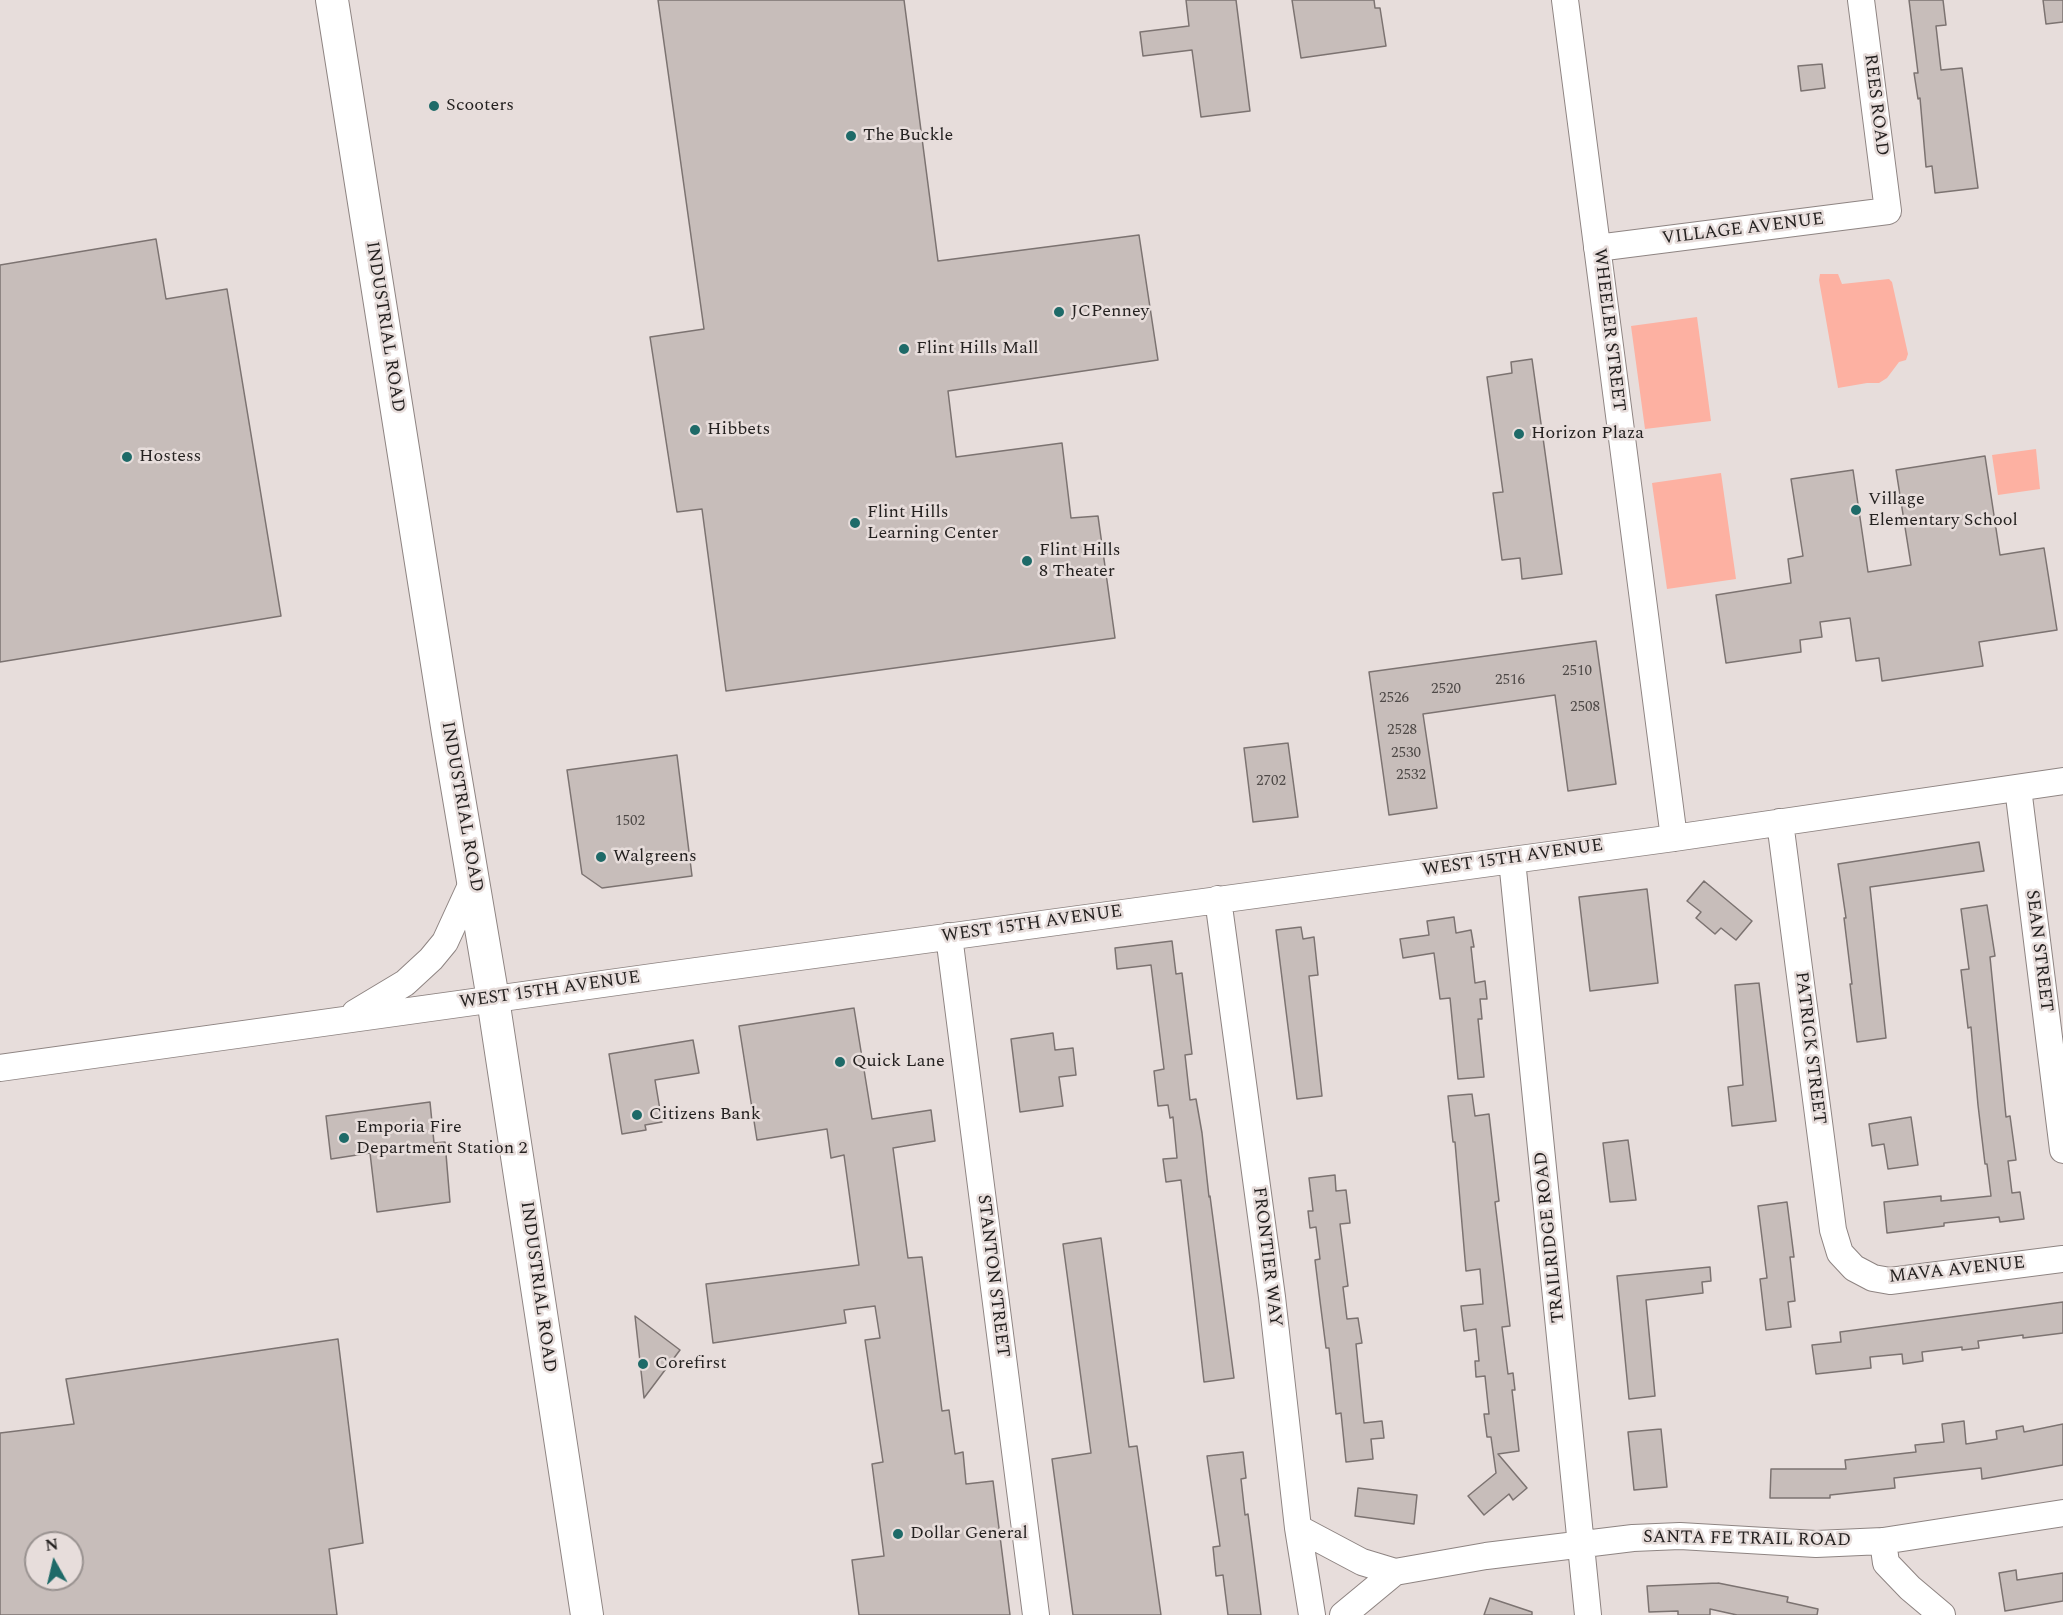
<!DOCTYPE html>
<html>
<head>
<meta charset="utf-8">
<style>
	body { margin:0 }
	#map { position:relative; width:2063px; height:1615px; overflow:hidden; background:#e7dddb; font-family:Spectral,serif }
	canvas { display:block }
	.north { position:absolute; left:24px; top:1531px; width:60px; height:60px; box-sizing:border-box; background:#e7dddb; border:2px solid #999290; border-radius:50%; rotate:352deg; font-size:16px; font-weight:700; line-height:24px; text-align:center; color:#242120 }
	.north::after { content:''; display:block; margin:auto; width:21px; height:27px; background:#1e6a68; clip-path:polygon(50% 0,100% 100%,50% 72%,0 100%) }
</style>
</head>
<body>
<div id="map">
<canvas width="2063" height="1615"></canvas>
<div class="north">N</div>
</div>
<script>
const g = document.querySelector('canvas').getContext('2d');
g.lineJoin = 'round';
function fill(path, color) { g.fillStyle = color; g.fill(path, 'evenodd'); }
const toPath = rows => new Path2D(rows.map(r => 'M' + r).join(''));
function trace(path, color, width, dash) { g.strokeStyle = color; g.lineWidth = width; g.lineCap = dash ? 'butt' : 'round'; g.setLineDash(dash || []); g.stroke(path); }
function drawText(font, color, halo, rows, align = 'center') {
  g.font = font + ' Spectral,serif'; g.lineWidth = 5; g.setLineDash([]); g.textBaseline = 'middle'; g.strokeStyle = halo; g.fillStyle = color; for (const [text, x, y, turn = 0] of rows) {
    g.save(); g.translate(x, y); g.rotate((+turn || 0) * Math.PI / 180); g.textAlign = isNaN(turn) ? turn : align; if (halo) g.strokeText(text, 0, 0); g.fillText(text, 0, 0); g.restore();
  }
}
fill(toPath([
	[1820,274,1838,274,1842,284,1889,279,1892,282,1908,354,1906,360,1899,362,1887,378,1879,383,1867,383,1838,388,1819,280],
	[1697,317,1711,421,1645,429,1631,326],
	[2036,449,2040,489,1998,495,1992,455],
	[1721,473,1736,579,1667,589,1652,483]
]), '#fdb1a2');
const building = toPath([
	[658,0,904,0,938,261,1139,235,1158,360,948,391,956,457,1062,443,1071,518,1098,516,1115,638,726,691,702,509,677,512,650,337,704,329,658,0],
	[1186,0,1236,0,1250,111,1201,117,1192,50,1143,56,1140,32,1189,26,1186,0],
	[1292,0,1374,0,1375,8,1380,8,1386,46,1301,58,1292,0],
	[1909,0,1943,0,1946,25,1936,26,1941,70,1962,68,1978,188,1935,193,1932,166,1926,167,1920,98,1918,99,1914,73,1918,73,1909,0],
	[2043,0,2063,0,2063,22,2046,24,2043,0],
	[1822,64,1825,88,1801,91,1798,66,1822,64],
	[156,239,166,299,227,289,281,616,0,662,0,265,156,239],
	[1532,359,1562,574,1522,579,1520,558,1502,560,1493,493,1503,492,1487,377,1512,373,1511,362,1532,359],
	[1985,456,2000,555,2044,548,2057,630,1979,642,1983,666,1882,681,1879,658,1856,661,1850,618,1820,622,1822,637,1800,640,1801,652,1726,663,1716,595,1791,583,1788,559,1803,556,1791,479,1853,470,1868,572,1911,565,1896,470,1985,456],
	[1596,641,1616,784,1568,791,1555,695,1423,714,1437,808,1389,815,1369,672,1596,641],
	[1288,743,1298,817,1253,822,1244,748,1288,743],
	[677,755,692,876,602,888,582,874,567,770,677,755],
	[1979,842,1984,871,1870,887,1886,1038,1857,1042,1850,984,1852,984,1844,918,1846,918,1838,864,1979,842],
	[1704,881,1752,921,1736,940,1721,928,1715,934,1696,918,1701,912,1687,901,1704,881],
	[1647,889,1658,983,1590,991,1579,897,1647,889],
	[1987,905,1995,956,1990,957,2006,1117,2010,1116,2016,1160,2008,1161,2012,1193,2020,1192,2024,1219,2000,1222,1999,1217,1944,1223,1944,1226,1887,1233,1884,1202,1941,1196,1941,1201,1991,1196,1987,1164,1985,1164,1978,1105,1971,1027,1968,1028,1961,970,1969,969,1961,909,1987,905],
	[1454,917,1456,933,1471,930,1474,947,1471,947,1475,983,1485,981,1487,999,1480,999,1482,1019,1478,1019,1484,1077,1458,1079,1450,998,1440,999,1434,953,1403,958,1400,939,1429,935,1427,921,1454,917],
	[1301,927,1303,939,1314,937,1318,975,1309,976,1322,1096,1297,1099,1276,930,1301,927],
	[1172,941,1176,974,1182,973,1192,1054,1185,1055,1190,1100,1196,1099,1202,1133,1209,1197,1210,1196,1234,1378,1204,1382,1181,1180,1166,1182,1163,1159,1177,1158,1173,1117,1170,1118,1168,1105,1158,1106,1154,1071,1164,1069,1151,965,1117,969,1115,948,1172,941],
	[1759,983,1776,1121,1732,1126,1728,1087,1743,1085,1735,985,1759,983],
	[854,1008,872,1119,931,1110,935,1141,893,1148,908,1258,922,1257,942,1411,949,1410,955,1454,963,1452,966,1484,993,1481,1010,1615,859,1615,852,1560,884,1556,872,1464,883,1462,865,1340,880,1338,875,1306,844,1310,846,1323,713,1343,706,1284,859,1265,844,1155,831,1158,827,1129,757,1140,739,1026,854,1008],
	[1053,1033,1055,1050,1073,1048,1076,1075,1059,1077,1063,1106,1020,1112,1011,1039,1053,1033],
	[693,1040,699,1073,655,1080,662,1122,645,1125,646,1130,622,1134,609,1054,693,1040],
	[1472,1094,1475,1116,1489,1114,1499,1201,1495,1202,1510,1326,1502,1327,1508,1374,1513,1373,1515,1390,1512,1390,1519,1451,1498,1454,1527,1488,1513,1500,1509,1494,1484,1515,1468,1496,1496,1473,1491,1437,1487,1437,1484,1414,1489,1414,1485,1376,1476,1377,1475,1361,1479,1361,1476,1329,1464,1331,1461,1306,1483,1304,1480,1269,1466,1271,1455,1142,1453,1142,1448,1096,1472,1094],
	[430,1102,434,1143,445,1142,450,1202,377,1212,370,1153,331,1159,326,1116,430,1102],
	[1911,1117,1918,1165,1888,1169,1884,1144,1872,1146,1869,1124,1911,1117],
	[1628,1140,1636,1200,1610,1202,1603,1143,1628,1140],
	[1335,1175,1336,1191,1346,1190,1350,1223,1340,1224,1348,1286,1343,1287,1347,1319,1358,1318,1362,1343,1356,1344,1364,1423,1382,1421,1384,1438,1371,1439,1373,1459,1346,1462,1341,1413,1336,1414,1329,1348,1326,1348,1320,1301,1315,1260,1320,1259,1316,1227,1310,1228,1308,1211,1313,1211,1309,1178,1335,1175],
	[1787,1202,1794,1257,1790,1257,1795,1301,1788,1302,1791,1327,1766,1330,1760,1279,1767,1278,1758,1206,1787,1202],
	[1101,1238,1129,1447,1137,1446,1161,1615,1073,1615,1052,1459,1091,1453,1063,1244,1101,1238],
	[1710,1267,1711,1281,1702,1282,1703,1293,1646,1300,1655,1396,1629,1399,1617,1276,1710,1267],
	[2063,1302,2063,1333,2023,1338,2023,1335,1978,1341,1979,1348,1962,1350,1962,1347,1922,1352,1923,1361,1903,1364,1902,1354,1870,1357,1871,1368,1816,1374,1812,1345,1841,1342,1840,1332,2063,1302],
	[635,1316,680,1350,644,1398,635,1316],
	[338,1339,363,1543,329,1549,337,1615,0,1615,0,1433,74,1424,66,1379,338,1339],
	[36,1543,72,1543,72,1579,36,1579,36,1543],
	[1964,1421,1966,1444,1997,1439,1996,1431,2023,1426,2024,1432,2063,1424,2063,1465,1982,1479,1981,1468,1894,1478,1895,1488,1830,1495,1830,1498,1770,1498,1771,1469,1846,1469,1845,1460,1916,1452,1915,1445,1944,1442,1942,1424,1964,1421],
	[1661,1429,1667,1487,1634,1490,1628,1432,1661,1429],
	[1243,1452,1246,1478,1241,1479,1245,1515,1248,1514,1261,1615,1228,1615,1223,1575,1216,1576,1213,1547,1220,1546,1207,1456,1243,1452],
	[1358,1488,1417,1495,1414,1524,1355,1516,1358,1488],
	[2016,1570,2017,1580,2063,1573,2063,1601,2005,1611,1999,1573,2016,1570],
	[1718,1583,1788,1597,1787,1602,1818,1609,1817,1615,1737,1615,1710,1609,1710,1615,1678,1615,1678,1611,1649,1612,1647,1586,1718,1583],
	[1490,1598,1532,1612,1532,1615,1484,1615,1490,1598]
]);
fill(building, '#c7bdba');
trace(building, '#7c7371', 1.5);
const minor = toPath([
	[1565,0,1674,838],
	[1597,248,1888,211,1861,0],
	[2018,788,2063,1150],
	[1780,822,1833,1230,1840,1253,1854,1268,1873,1278,1890,1281,2063,1259],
	[1512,860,1588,1615],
	[1218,899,1272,1297,1298,1528,1312,1615],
	[949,936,1036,1615],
	[355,1013,405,983,431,959,445,942,473,881],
	[0,1068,667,975,1674,838,2063,781],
	[1298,1528,1362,1562,1395,1572],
	[1883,1541,1886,1563,1910,1588,1942,1615],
	[1343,1615,1395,1572,1486,1556,1633,1538,1680,1536,1816,1544,1883,1541,2063,1513]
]);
const major = toPath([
	[332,0,448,733,493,999,587,1615]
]);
trace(minor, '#8e8482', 28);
trace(major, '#8e8482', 34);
trace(minor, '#fff', 26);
trace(major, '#fff', 32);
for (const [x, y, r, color] of [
	[434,106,6,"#1e6a68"],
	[851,136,6,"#1e6a68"],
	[1059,312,6,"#1e6a68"],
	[904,349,6,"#1e6a68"],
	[695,430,6,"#1e6a68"],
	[1519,434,6,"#1e6a68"],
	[127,457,6,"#1e6a68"],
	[1856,510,6,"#1e6a68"],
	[855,523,6,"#1e6a68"],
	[1027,561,6,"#1e6a68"],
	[601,857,6,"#1e6a68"],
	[840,1062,6,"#1e6a68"],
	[637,1115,6,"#1e6a68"],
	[344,1138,6,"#1e6a68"],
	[643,1364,6,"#1e6a68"],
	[898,1534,6,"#1e6a68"]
]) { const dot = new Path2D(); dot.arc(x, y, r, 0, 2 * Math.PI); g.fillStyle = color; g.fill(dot); trace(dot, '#e7dddb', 2); }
drawText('15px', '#4d4846', null, [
	["2510",1577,672],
	["2516",1510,681],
	["2520",1446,690],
	["2526",1394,699],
	["2508",1585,708],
	["2528",1402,731],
	["2530",1406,754],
	["2532",1411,776],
	["2702",1271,782],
	["1502",630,822]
]);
drawText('18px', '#242120', '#e7dddb', [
	["REES ROAD",1875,105,83],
	["VILLAGE AVENUE",1743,230,-7],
	["INDUSTRIAL ROAD",384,327,81],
	["WHEELER STREET",1608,330,83],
	["INDUSTRIAL ROAD",461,807,80],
	["WEST 15TH AVENUE",1513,859,-8],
	["WEST 15TH AVENUE",1032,925,-8],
	["SEAN STREET",2038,951,83],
	["WEST 15TH AVENUE",550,991,-8],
	["PATRICK STREET",1809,1048,83],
	["TRAILRIDGE ROAD",1551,1237,-96],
	["FRONTIER WAY",1266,1257,83],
	["MAVA AVENUE",1957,1271,-6],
	["STANTON STREET",992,1276,83],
	["INDUSTRIAL ROAD",537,1287,82],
	["SANTA FE TRAIL ROAD",1747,1540,1]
]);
drawText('18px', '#242120', '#e7dddb', [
	["Scooters",446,106],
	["The Buckle",863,136],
	["JCPenney",1071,312],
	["Flint Hills Mall",916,349],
	["Hibbets",707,430],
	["Horizon Plaza",1531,434],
	["Hostess",139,457],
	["Village",1868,500],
	["Elementary School",1868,521],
	["Flint Hills",867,513],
	["Learning Center",867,534],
	["Flint Hills",1039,551],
	["8 Theater",1039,572],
	["Walgreens",613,857],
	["Quick Lane",852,1062],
	["Citizens Bank",649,1115],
	["Emporia Fire",356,1128],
	["Department Station 2",356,1149],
	["Corefirst",655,1364],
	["Dollar General",910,1534]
], 'left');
</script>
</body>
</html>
